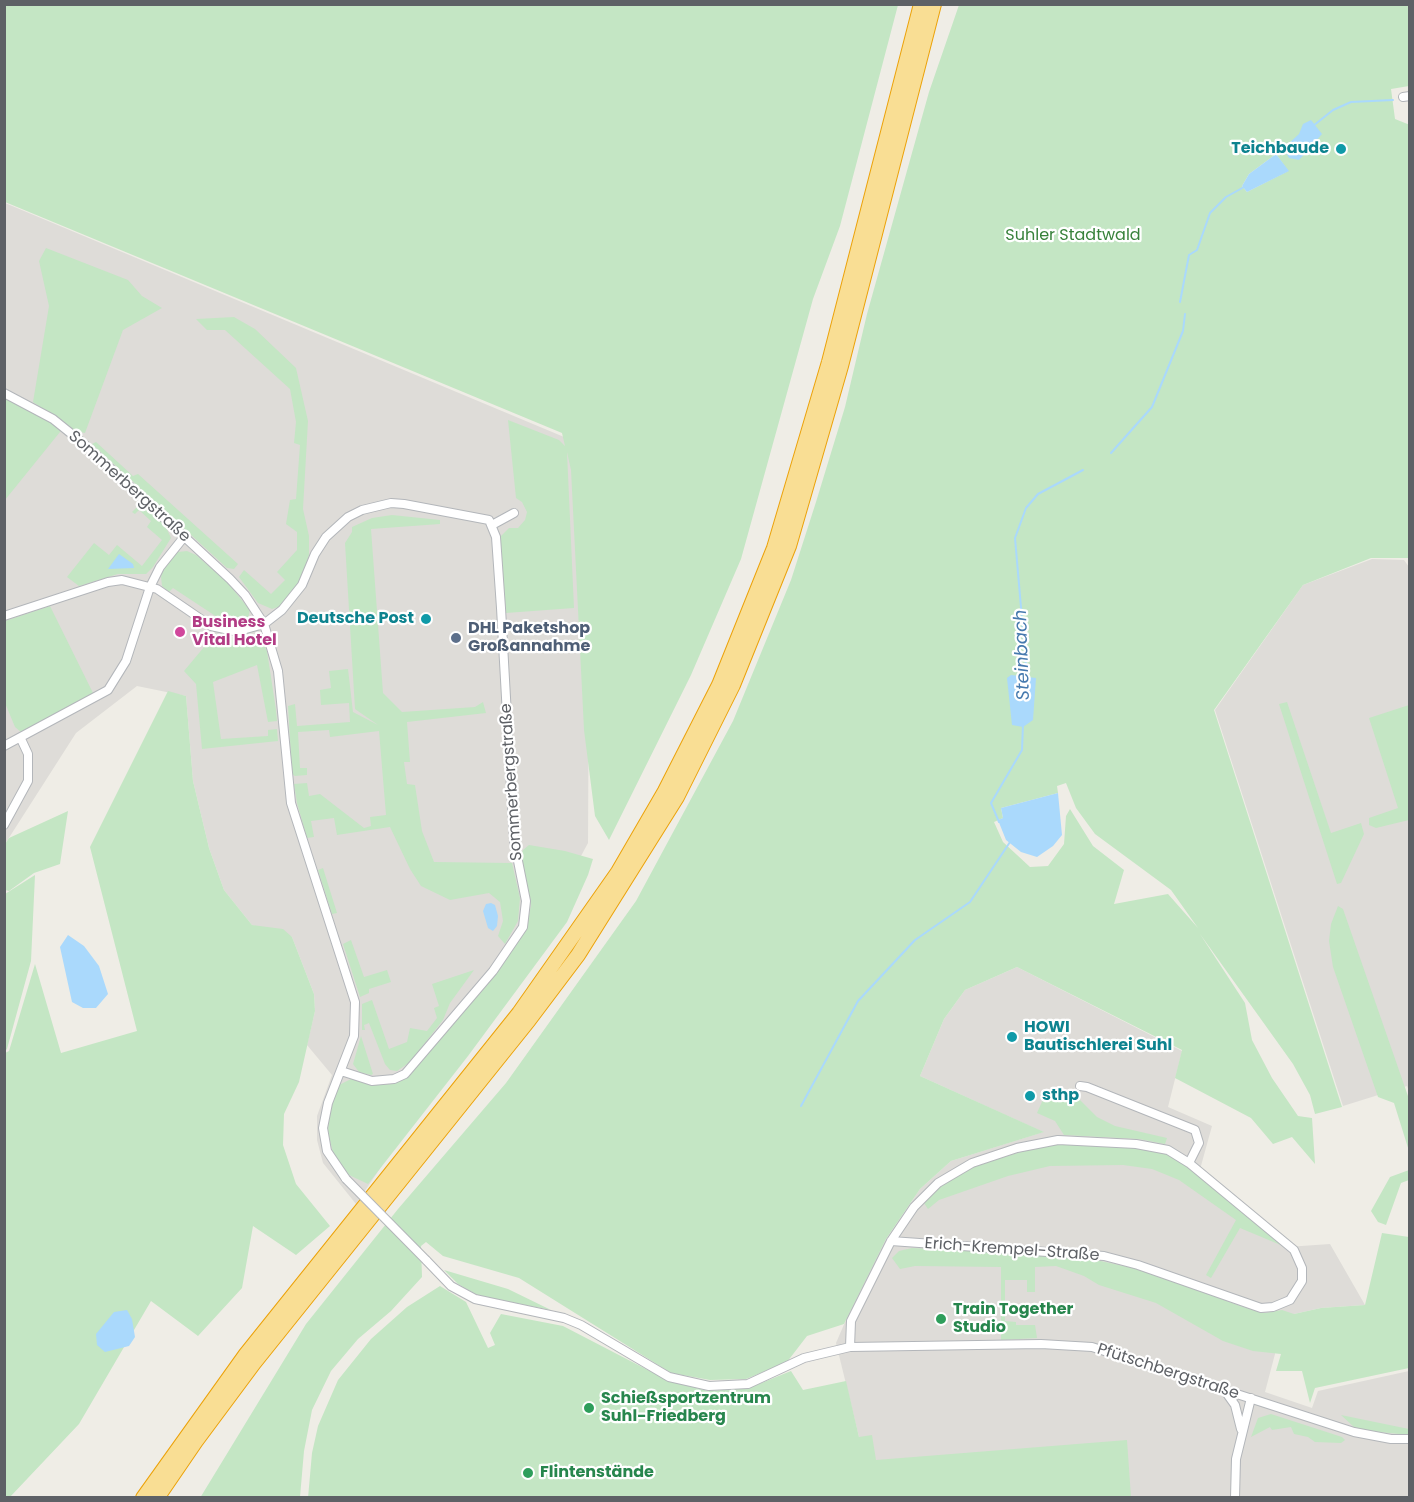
<!DOCTYPE html>
<html>
<head>
<meta charset="utf-8">
<style>
	body { margin:0 }
	#map { position:relative; width:1414px; height:1502px; overflow:hidden; background:#efede6; font-family:Poppins,sans-serif }
	canvas { display:block }
	.frame { position:absolute; inset:0; border:6px solid #5e6166; pointer-events:none }
</style>
</head>
<body>
<div id="map">
<canvas width="1414" height="1502"></canvas>
<div class="frame"></div>
</div>
<script>
const g = document.querySelector('canvas').getContext('2d');
g.lineJoin = 'round';
function fill(path, color) { g.fillStyle = color; g.fill(path, 'evenodd'); }
const toPath = rows => new Path2D(rows.map(r => 'M' + r).join(''));
function trace(path, color, width, dash) { g.strokeStyle = color; g.lineWidth = width; g.lineCap = dash ? 'butt' : 'round'; g.setLineDash(dash || []); g.stroke(path); }
function drawText(font, color, halo, rows, align = 'center') {
  g.font = font + ' Poppins,sans-serif'; g.lineWidth = 4.5; g.setLineDash([]); g.textBaseline = 'middle'; g.strokeStyle = halo; g.fillStyle = color; for (const [text, x, y, turn = 0] of rows) {
    g.save(); g.translate(x, y); g.rotate((+turn || 0) * Math.PI / 180); g.textAlign = isNaN(turn) ? turn : align; if (halo) g.strokeText(text, 0, 0); g.fillText(text, 0, 0); g.restore();
  }
}
fill(toPath([
	[5,203,576,442,589,640,588,843,540,932,356,1204,323,1163,317,1140,317,1116,332,1075,307,1045,315,1011,314,994,292,937,252,925,224,890,209,848,193,781,186,696,137,686,76,733,5,844],
	[1372,559,1404,560,1409,567,1409,1091,1407,1086,1343,1106,1215,710,1303,585],
	[1017,967,1182,1051,1168,1107,1212,1126,1199,1173,1287,1247,1330,1244,1365,1305,1321,1308,1285,1316,1265,1392,1312,1408,1318,1391,1409,1371,1409,1497,1130,1497,876,1460,859,1437,836,1343,858,1292,886,1239,920,1189,951,1161,1043,1132,920,1076,944,1019,965,990]
]), '#dedcd8');
fill(toPath([
	[4,5,898,5,840,226,813,299,741,559,691,675,609,840,595,816,584,730,571,470,567,452,574,608,506,613,500,537,509,528,518,528,525,520,527,512,522,502,516,498,508,420,559,440,565,446,562,433,5,202],
	[959,5,1409,5,1409,86,1391,89,1395,119,1410,125,1409,558,1371,558,1303,585,1214,710,1342,1107,1315,1114,1310,1095,1293,1064,1200,934,1245,1003,1252,1040,1272,1078,1298,1116,1312,1118,1315,1164,1292,1137,1273,1144,1251,1118,1175,1078,1182,1050,1017,967,965,990,944,1019,920,1076,1044,1132,951,1161,920,1189,886,1239,844,1324,807,1336,787,1362,746,1379,710,1380,671,1373,519,1278,443,1256,426,1242,421,1246,422,1277,391,1311,358,1339,331,1371,312,1410,304,1451,300,1497,200,1498,306,1324,398,1209,506,1083,636,901,733,721,791,580,816,502,845,407,867,314,929,92],
	[1276,154,1288,171,1247,192,1242,186,1249,174],
	[1066,783,1076,808,1095,834,1171,890,1198,928,1168,894,1114,904,1124,870,1093,846,1070,809,1066,816,1064,844,1048,866,1030,867,1003,842,994,822,1003,818,1001,808,1058,793,1057,786],
	[46,248,128,280,142,296,162,308,123,330,85,433,76,431,33,402,49,306,39,261],
	[234,317,255,329,296,368,308,421,303,509,309,536,309,555,300,582,281,606,272,609,258,603,239,577,244,570,271,594,285,580,277,572,297,550,297,532,286,524,290,500,296,499,300,445,294,443,296,422,290,389,225,330,207,330,196,319],
	[5,393,64,427,5,500],
	[96,442,133,476,138,474,238,564,234,569,227,568,92,444],
	[143,504,165,525,171,538,153,567,146,574,118,574,79,586,67,577,94,543,109,555,117,545,142,566,162,540,147,527,151,521,139,510,135,514,132,512,139,505],
	[392,515,440,520,440,524,371,529,383,693,402,712,475,707,483,702,486,713,407,722,410,762,404,762,407,784,415,785,422,831,434,862,512,863,520,898,518,921,505,944,498,936,503,921,500,902,489,893,450,900,421,886,410,869,390,827,337,835,334,818,311,821,314,837,307,838,297,803,294,784,307,783,309,796,320,794,364,828,371,826,370,817,386,815,379,731,330,737,329,730,298,732,300,768,307,768,307,775,295,776,292,774,288,706,295,704,297,726,350,722,349,703,321,705,320,690,331,688,329,671,348,669,353,712,378,725,355,709,345,543,352,532,352,527,372,518],
	[178,552,187,551,196,555,227,582,250,610,247,623,232,626,215,622,217,617,173,588,169,592,162,586,161,577,163,569],
	[50,606,93,693,21,732,15,727,5,703,5,621],
	[215,634,227,637,260,638,267,651,276,710,277,721,268,722,257,665,213,682,221,739,268,736,268,730,277,729,278,741,202,749,196,684,184,671],
	[168,691,186,696,193,781,209,848,224,890,252,925,283,929,292,937,314,994,315,1011,299,1082,284,1114,283,1145,296,1184,330,1226,296,1255,253,1226,242,1288,198,1336,151,1301,79,1424,10,1497,5,1498,5,1053,9,1051,35,964,61,1053,137,1031,90,847],
	[1287,702,1331,833,1361,823,1364,834,1341,883,1337,884,1279,704],
	[1409,705,1409,820,1376,828,1369,825,1369,818,1398,808,1369,718],
	[68,811,60,864,34,873,9,891,5,890,5,844,9,838],
	[529,845,565,851,593,859,588,875,567,922,468,1056,368,1184,349,1175,333,1153,328,1132,329,1112,339,1085,351,1079,374,1085,393,1084,408,1077,502,965,527,927,531,905,520,858,523,850],
	[323,868,337,913,332,914,318,870],
	[35,875,31,961,7,1049,5,1051,5,894],
	[1338,906,1343,909,1409,1099,1409,1151,1394,1103,1378,1097,1333,967,1329,941,1331,924],
	[351,940,364,977,387,970,391,982,369,989,369,993,360,997,343,944],
	[474,970,450,1003,443,1020,410,1062,397,1071,390,1070,385,1064,369,1023,364,1025,365,1030,362,1030,362,1004,372,1000,389,1049,407,1042,410,1028,427,1031,437,1018,434,1008,439,1006,432,984],
	[361,1036,373,1074,371,1075,359,1072,353,1064],
	[1045,1095,1068,1101,1077,1097,1097,1117,1115,1126,1167,1138,1165,1144,1139,1139,1064,1135,1055,1121,1037,1113],
	[1060,1143,1144,1146,1168,1153,1191,1168,1283,1246,1240,1228,1211,1278,1206,1275,1236,1220,1179,1180,1152,1169,1123,1165,1050,1166,1008,1176,939,1200,928,1209,924,1203,946,1180,974,1166,1041,1146],
	[1409,1170,1409,1180,1401,1183,1386,1225,1378,1222,1371,1211,1390,1177],
	[1382,1233,1409,1237,1409,1368,1315,1388,1310,1403,1302,1371,1276,1371,1281,1354,1253,1351,1223,1341,1156,1303,1099,1285,1084,1276,1056,1266,1035,1267,1035,1292,1027,1292,1027,1280,1005,1280,1005,1321,1016,1322,1016,1325,1035,1325,1037,1338,1001,1340,1001,1267,915,1266,900,1269,892,1258,899,1251,912,1248,1082,1257,1142,1270,1243,1307,1265,1313,1282,1310,1294,1314,1321,1308,1365,1305],
	[444,1270,508,1289,551,1310,479,1296,458,1284],
	[440,1286,466,1302,488,1348,495,1345,490,1333,501,1314,563,1326,669,1381,708,1391,749,1388,791,1371,803,1390,846,1381,859,1437,872,1435,876,1460,1127,1440,1131,1497,308,1498,312,1453,318,1426,338,1380,371,1339,407,1307],
	[1271,1414,1342,1437,1345,1440,1341,1443,1315,1442,1308,1437,1294,1434,1291,1427,1272,1430,1270,1427,1251,1437,1258,1418],
	[1341,1415,1409,1429,1409,1435,1370,1431,1354,1427]
]), '#c4e6c4');
fill(toPath([
	[1311,120,1322,134,1299,160,1289,158,1286,153,1286,146,1299,134,1303,124],
	[1276,154,1289,171,1247,192,1242,186,1249,174],
	[119,554,133,564,134,568,108,569],
	[1011,675,1036,678,1033,720,1023,727,1012,725,1007,678],
	[1058,793,1062,835,1053,846,1037,857,1021,852,1006,840,998,820,1003,818,1001,808],
	[491,903,495,905,498,916,497,926,493,931,488,928,483,911,486,904],
	[68,935,84,946,99,966,108,994,96,1008,83,1008,72,1002,60,947],
	[127,1310,132,1319,135,1337,129,1346,105,1352,97,1345,96,1334,114,1312]
]), '#aad9fc');
trace(toPath([
	[1313,126,1333,110,1351,102,1393,100],
	[1180,302,1189,255,1197,250,1210,213,1226,197,1244,187],
	[1111,453,1152,407,1183,331,1185,314],
	[1027,677,1015,538,1026,508,1038,494,1083,470],
	[999,822,991,803,1022,750,1023,724],
	[801,1106,858,1001,915,940,970,902,1010,842]
]), '#aad9fc', 2);
const street = toPath([
	[1403,97,1410,96],
	[4,393,53,419,84,444,230,579,245,595,264,624,278,671,291,803,355,1002,354,1036,328,1103,323,1128,327,1151,346,1179],
	[492,525,514,513],
	[4,616,108,582,122,580,157,589,211,626,234,631,246,629,264,624,282,610,302,585,315,554,326,537,348,517,362,510,391,503,404,504,489,520,496,537,501,608,514,841,526,901,523,927,493,971,405,1074,394,1079,372,1081,341,1071],
	[4,746,108,690,126,661,150,587,160,567,184,537],
	[4,825,28,781,28,754,21,739],
	[1080,1086,1087,1087,1195,1130,1199,1143,1189,1163],
	[426,1260,451,1286,475,1299,564,1318,581,1325,669,1377,709,1386,748,1384,804,1358,850,1347,1041,1344,1092,1347,1354,1432,1391,1439,1410,1439],
	[850,1347,851,1321,891,1241,914,1207,938,1183,972,1163,1017,1148,1058,1140,1136,1144,1168,1150,1189,1163,1294,1250,1302,1268,1302,1281,1290,1300,1273,1307,1261,1308,1138,1265,1104,1256,891,1241],
	[1225,1391,1235,1405,1241,1429],
	[1235,1498,1236,1459,1251,1398]
]);
const highway = toPath([
	[143,1498,246,1354,519,1013,618,872,665,791,719,685,774,548,829,362,921,4],
	[157,1498,196,1441,254,1363,529,1020,578,955,677,797,733,685,789,546,841,366,934,4]
]);
trace(street, '#b3b6ba', 10);
trace(highway, '#eca209', 16);
trace(street, '#fff', 8);
trace(highway, '#f9de94', 14);
const streetBridge = toPath([
	[346,1179,426,1260]
]);
trace(streetBridge, '#b3b6ba', 10, []);
trace(streetBridge, '#fff', 8);
for (const [x, y, r, color] of [
	[1341,149,6,"#0f9aa8"],
	[426,619,6,"#0f9aa8"],
	[180,632,6,"#d1479c"],
	[456,638,6,"#5c6f8a"],
	[1012,1037,6,"#0f9aa8"],
	[1030,1096,6,"#0f9aa8"],
	[941,1319,6,"#2e9e5b"],
	[589,1408,6,"#2e9e5b"],
	[528,1473,6,"#2e9e5b"]
]) { const dot = new Path2D(); dot.arc(x, y, r, 0, 2 * Math.PI); g.fillStyle = color; g.fill(dot); trace(dot, '#fff', 2); }
drawText('bold 16px', '#0d838f', '#fff', [
	["Teichbaude",1329,149],
	["Deutsche Post",414,619],
	["HOWI",1024,1028,"left"],
	["Bautischlerei Suhl",1024,1046,"left"],
	["sthp",1042,1096,"left"]
], 'right');
drawText('16px', '#38823b', '#fff', [
	["Suhler Stadtwald",1073,236]
]);
drawText('16px', '#5e6166', '#fff', [
	["Sommerbergstraße",129,487,42],
	["Sommerbergstraße",512,782,-94],
	["Erich-Krempel-Straße",1012,1250,4],
	["Pfütschbergstraße",1168,1372,18]
]);
drawText('bold 16px', '#b23c85', '#fff', [
	["Business",192,623],
	["Vital Hotel",192,641]
], 'left');
drawText('bold 16px', '#4e5e75', '#fff', [
	["DHL Paketshop",468,629],
	["Großannahme",468,647]
], 'left');
drawText('bold 16px', '#27864d', '#fff', [
	["Train Together",953,1310],
	["Studio",953,1328],
	["Schießsportzentrum",601,1399],
	["Suhl-Friedberg",601,1417],
	["Flintenstände",540,1473]
], 'left');
drawText('italic 18px', '#467aae', '#fff', [
	["Steinbach",1023,655,-92]
]);
</script>
</body>
</html>
